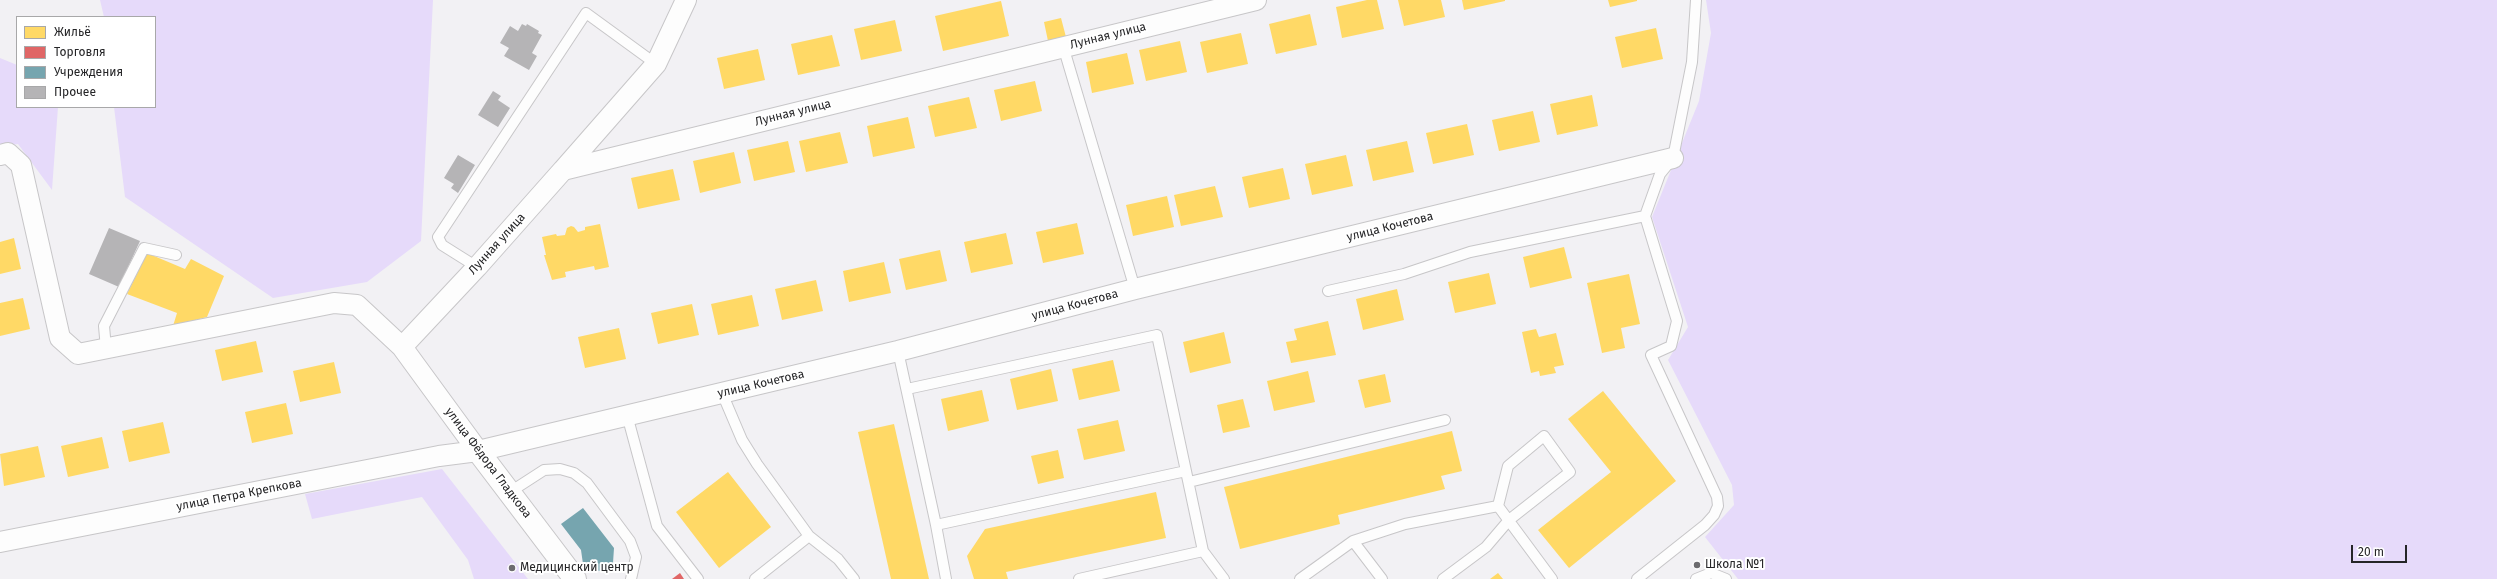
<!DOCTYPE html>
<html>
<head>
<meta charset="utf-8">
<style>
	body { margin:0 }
	#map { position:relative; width:2497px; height:579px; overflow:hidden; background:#f2f1f4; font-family:"Fira Sans",sans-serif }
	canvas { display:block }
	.legend { position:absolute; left:16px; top:16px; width:140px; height:92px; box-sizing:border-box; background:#fff; border:1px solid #a8a8a9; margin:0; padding:5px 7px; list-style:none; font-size:12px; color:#252527 }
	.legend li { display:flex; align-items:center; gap:8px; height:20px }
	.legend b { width:20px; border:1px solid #a8a8a9 }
	.scale { position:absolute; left:2351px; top:545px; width:56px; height:18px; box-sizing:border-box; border:2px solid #252527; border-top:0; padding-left:5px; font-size:12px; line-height:14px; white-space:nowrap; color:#252527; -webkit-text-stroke:3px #fff; paint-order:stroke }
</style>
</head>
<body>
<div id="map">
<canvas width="2497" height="579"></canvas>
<ul class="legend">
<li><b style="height:11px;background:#ffd966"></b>Жильё</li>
<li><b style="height:11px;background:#e06666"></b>Торговля</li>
<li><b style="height:11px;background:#76a5af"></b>Учреждения</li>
<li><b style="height:11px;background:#b5b4b6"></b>Прочее</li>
</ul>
<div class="scale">20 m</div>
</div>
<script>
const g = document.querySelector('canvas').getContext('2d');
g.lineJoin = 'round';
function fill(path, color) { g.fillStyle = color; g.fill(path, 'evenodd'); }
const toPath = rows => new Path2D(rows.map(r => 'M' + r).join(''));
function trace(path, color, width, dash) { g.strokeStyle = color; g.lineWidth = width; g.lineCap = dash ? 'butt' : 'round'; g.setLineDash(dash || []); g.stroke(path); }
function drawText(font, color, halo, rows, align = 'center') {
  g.font = font + ' "Fira Sans",sans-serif'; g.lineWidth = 4; g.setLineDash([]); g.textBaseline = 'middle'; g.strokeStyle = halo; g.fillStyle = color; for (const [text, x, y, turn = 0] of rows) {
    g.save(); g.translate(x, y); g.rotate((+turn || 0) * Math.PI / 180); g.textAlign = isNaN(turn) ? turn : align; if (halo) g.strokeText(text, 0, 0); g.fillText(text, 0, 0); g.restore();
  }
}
fill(toPath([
	[100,0,433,0,421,241,367,282,273,298,125,197,114,107,155,107,155,17,104,17],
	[1706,0,2497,0,2497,579,1738,579,1705,537,1734,505,1732,485,1668,360,1688,327,1652,217,1699,101,1711,33],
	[0,58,17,65,17,107,58,107,52,190,18,144,0,147],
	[442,469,528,579,474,579,468,560,422,497,312,519,305,494]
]), '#e6dafa');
fill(toPath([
	[1367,0,1377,0,1384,29,1342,38,1336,7],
	[1398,0,1441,0,1445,17,1404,26],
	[1462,0,1505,0,1505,1,1464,10],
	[1608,0,1637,0,1637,1,1610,7],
	[1001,1,1009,36,943,51,935,16],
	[1310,14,1317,45,1276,54,1269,24],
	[1061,18,1066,37,1048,41,1044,22],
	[895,20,902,51,861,60,854,29],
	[1656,28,1663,59,1622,68,1615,37],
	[1241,33,1248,64,1207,73,1200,42],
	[832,35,840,66,798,75,791,44],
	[1180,41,1187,72,1146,81,1139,50],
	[758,49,765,80,724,89,717,58],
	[1127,53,1134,84,1092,93,1086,62],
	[1035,81,1042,111,1001,121,994,90],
	[1592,95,1598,126,1557,135,1550,104],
	[969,97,977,128,935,137,928,106],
	[1533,111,1540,142,1499,151,1492,120],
	[908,117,915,148,873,157,867,126],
	[1467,124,1474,155,1433,164,1426,133],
	[840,132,848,163,806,172,799,141],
	[788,141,795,172,754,181,747,150],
	[1407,141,1414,172,1373,181,1366,150],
	[734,152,741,183,700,193,693,161],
	[1346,155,1353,186,1312,195,1305,164],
	[1283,168,1290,199,1249,208,1242,177],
	[673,169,680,200,638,209,631,178],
	[1215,186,1223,217,1181,226,1174,195],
	[1167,196,1174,227,1133,236,1126,205],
	[1077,223,1084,254,1043,263,1036,232],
	[600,224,609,267,595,270,594,266,565,272,566,277,552,280,544,255,546,255,542,237,556,234,557,236,565,235,567,228,571,226,574,227,578,232,585,230,585,227],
	[1006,233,1013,264,971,273,964,242],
	[14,238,21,269,0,274,0,242],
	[1564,247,1572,278,1530,288,1523,257],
	[940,250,947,281,906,290,899,259],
	[147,253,185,269,191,259,224,276,207,317,173,326,177,313,127,294],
	[884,262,891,293,849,302,843,271],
	[1489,273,1496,304,1455,313,1448,282],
	[1629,274,1640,324,1621,328,1625,348,1602,353,1587,283],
	[816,280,823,311,782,320,775,289],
	[1397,289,1404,320,1363,330,1356,299],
	[752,295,759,326,718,335,711,304],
	[23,298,30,329,0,336,0,303],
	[692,304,699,335,658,344,651,313],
	[1328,321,1336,355,1291,363,1286,342,1297,340,1294,329],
	[619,328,626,359,585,368,578,337],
	[1536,329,1539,337,1556,333,1564,365,1554,367,1556,373,1540,376,1539,371,1531,373,1522,332],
	[1224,332,1231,363,1190,373,1183,342],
	[256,341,263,372,222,381,215,350],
	[1113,360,1120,391,1079,400,1072,369],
	[334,362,341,393,300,402,293,371],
	[1051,369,1058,401,1017,410,1010,379],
	[1308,371,1315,402,1274,411,1267,381],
	[1385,374,1391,402,1365,408,1358,380],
	[982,390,989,421,948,431,941,399],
	[1603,391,1676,481,1569,568,1538,530,1611,472,1568,419],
	[1243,399,1250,427,1223,433,1217,405],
	[286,403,293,434,252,443,245,412],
	[1118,420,1125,451,1084,460,1077,429],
	[163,422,170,453,129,462,122,431],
	[894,424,929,579,891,579,858,432],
	[1452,431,1462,471,1441,476,1445,489,1338,515,1340,524,1240,549,1224,487],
	[102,437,109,468,68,477,61,446],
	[38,446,45,477,4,486,0,454],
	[1058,450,1064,478,1038,484,1031,456],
	[728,472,771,527,719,568,676,512],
	[1156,492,1166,538,1006,572,1008,579,974,579,967,556,985,529],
	[1498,573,1503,579,1490,579]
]), '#ffd966');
fill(toPath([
	[680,573,684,579,672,579]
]), '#e06666');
fill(toPath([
	[583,508,614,548,613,563,601,571,590,570,583,564,581,550,561,524]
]), '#76a5af');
fill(toPath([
	[522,24,526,26,527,24,539,31,538,33,542,35,532,53,537,56,529,70,504,56,509,48,500,43,510,26,518,31],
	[493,91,501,96,498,100,510,108,498,127,478,115],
	[458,155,475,165,458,193,451,188,454,184,444,178],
	[109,228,140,241,119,287,89,274]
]), '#b5b4b6');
const service = toPath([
	[1063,46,1135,289],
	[477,267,442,245,438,237,586,13,656,64],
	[1328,291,1404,274,1470,252,1645,216],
	[106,349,104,326,144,248,176,255],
	[898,351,936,525,946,579],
	[907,389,1157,335,1203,551,1224,579],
	[722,393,742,440,757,464,809,536,838,559,854,579],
	[627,415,657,526,698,579],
	[1189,482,1445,420],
	[510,492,544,470,560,469,574,473,587,483,630,541,636,557,631,579],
	[936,525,1186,471],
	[1353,541,1405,524,1498,506,1552,579],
	[755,579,809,536],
	[1079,579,1203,551],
	[1300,579,1353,541,1382,579],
	[1443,579,1486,547,1509,520,1570,472,1544,436,1508,466,1498,506],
	[1637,579,1705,525,1714,515,1718,506,1717,497,1651,355,1671,346,1677,321,1645,216,1660,174,1673,158,1692,62,1696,0],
	[1696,579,1711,573,1726,579]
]);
const minor = toPath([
	[0,155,8,153,21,165,60,338,78,354,334,303,357,305,402,347,478,451],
	[563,170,656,64,686,0],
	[402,347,477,267,563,170,1256,0],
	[0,542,439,456,478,451,898,351,1135,289,1673,158]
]);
const tertiary = toPath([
	[478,451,575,579]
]);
trace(service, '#c7c6c8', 12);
trace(minor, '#c7c6c8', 22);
trace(tertiary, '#c7c6c8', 24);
trace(service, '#fdfdfd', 10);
trace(minor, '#fdfdfd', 20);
trace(tertiary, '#fdfdfd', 22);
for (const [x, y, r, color] of [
	[1697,565,4,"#6d6c6f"],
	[512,568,4,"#6d6c6f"]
]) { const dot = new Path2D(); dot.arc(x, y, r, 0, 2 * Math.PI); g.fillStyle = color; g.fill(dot); trace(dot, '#fff', 1.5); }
drawText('12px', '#252527', '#fff', [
	["Лунная улица",1108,36,-14],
	["Лунная улица",793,113,-14],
	["улица Кочетова",1390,227,-14],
	["Лунная улица",497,244,-48],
	["улица Кочетова",1075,305,-15],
	["улица Кочетова",761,384,-13],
	["улица Фёдора Гладкова",488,463,53],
	["улица Петра Крепкова",239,495,-11]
]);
drawText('12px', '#252527', '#fff', [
	["Школа №1",1705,565],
	["Медицинский центр",520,568]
], 'left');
</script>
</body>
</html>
